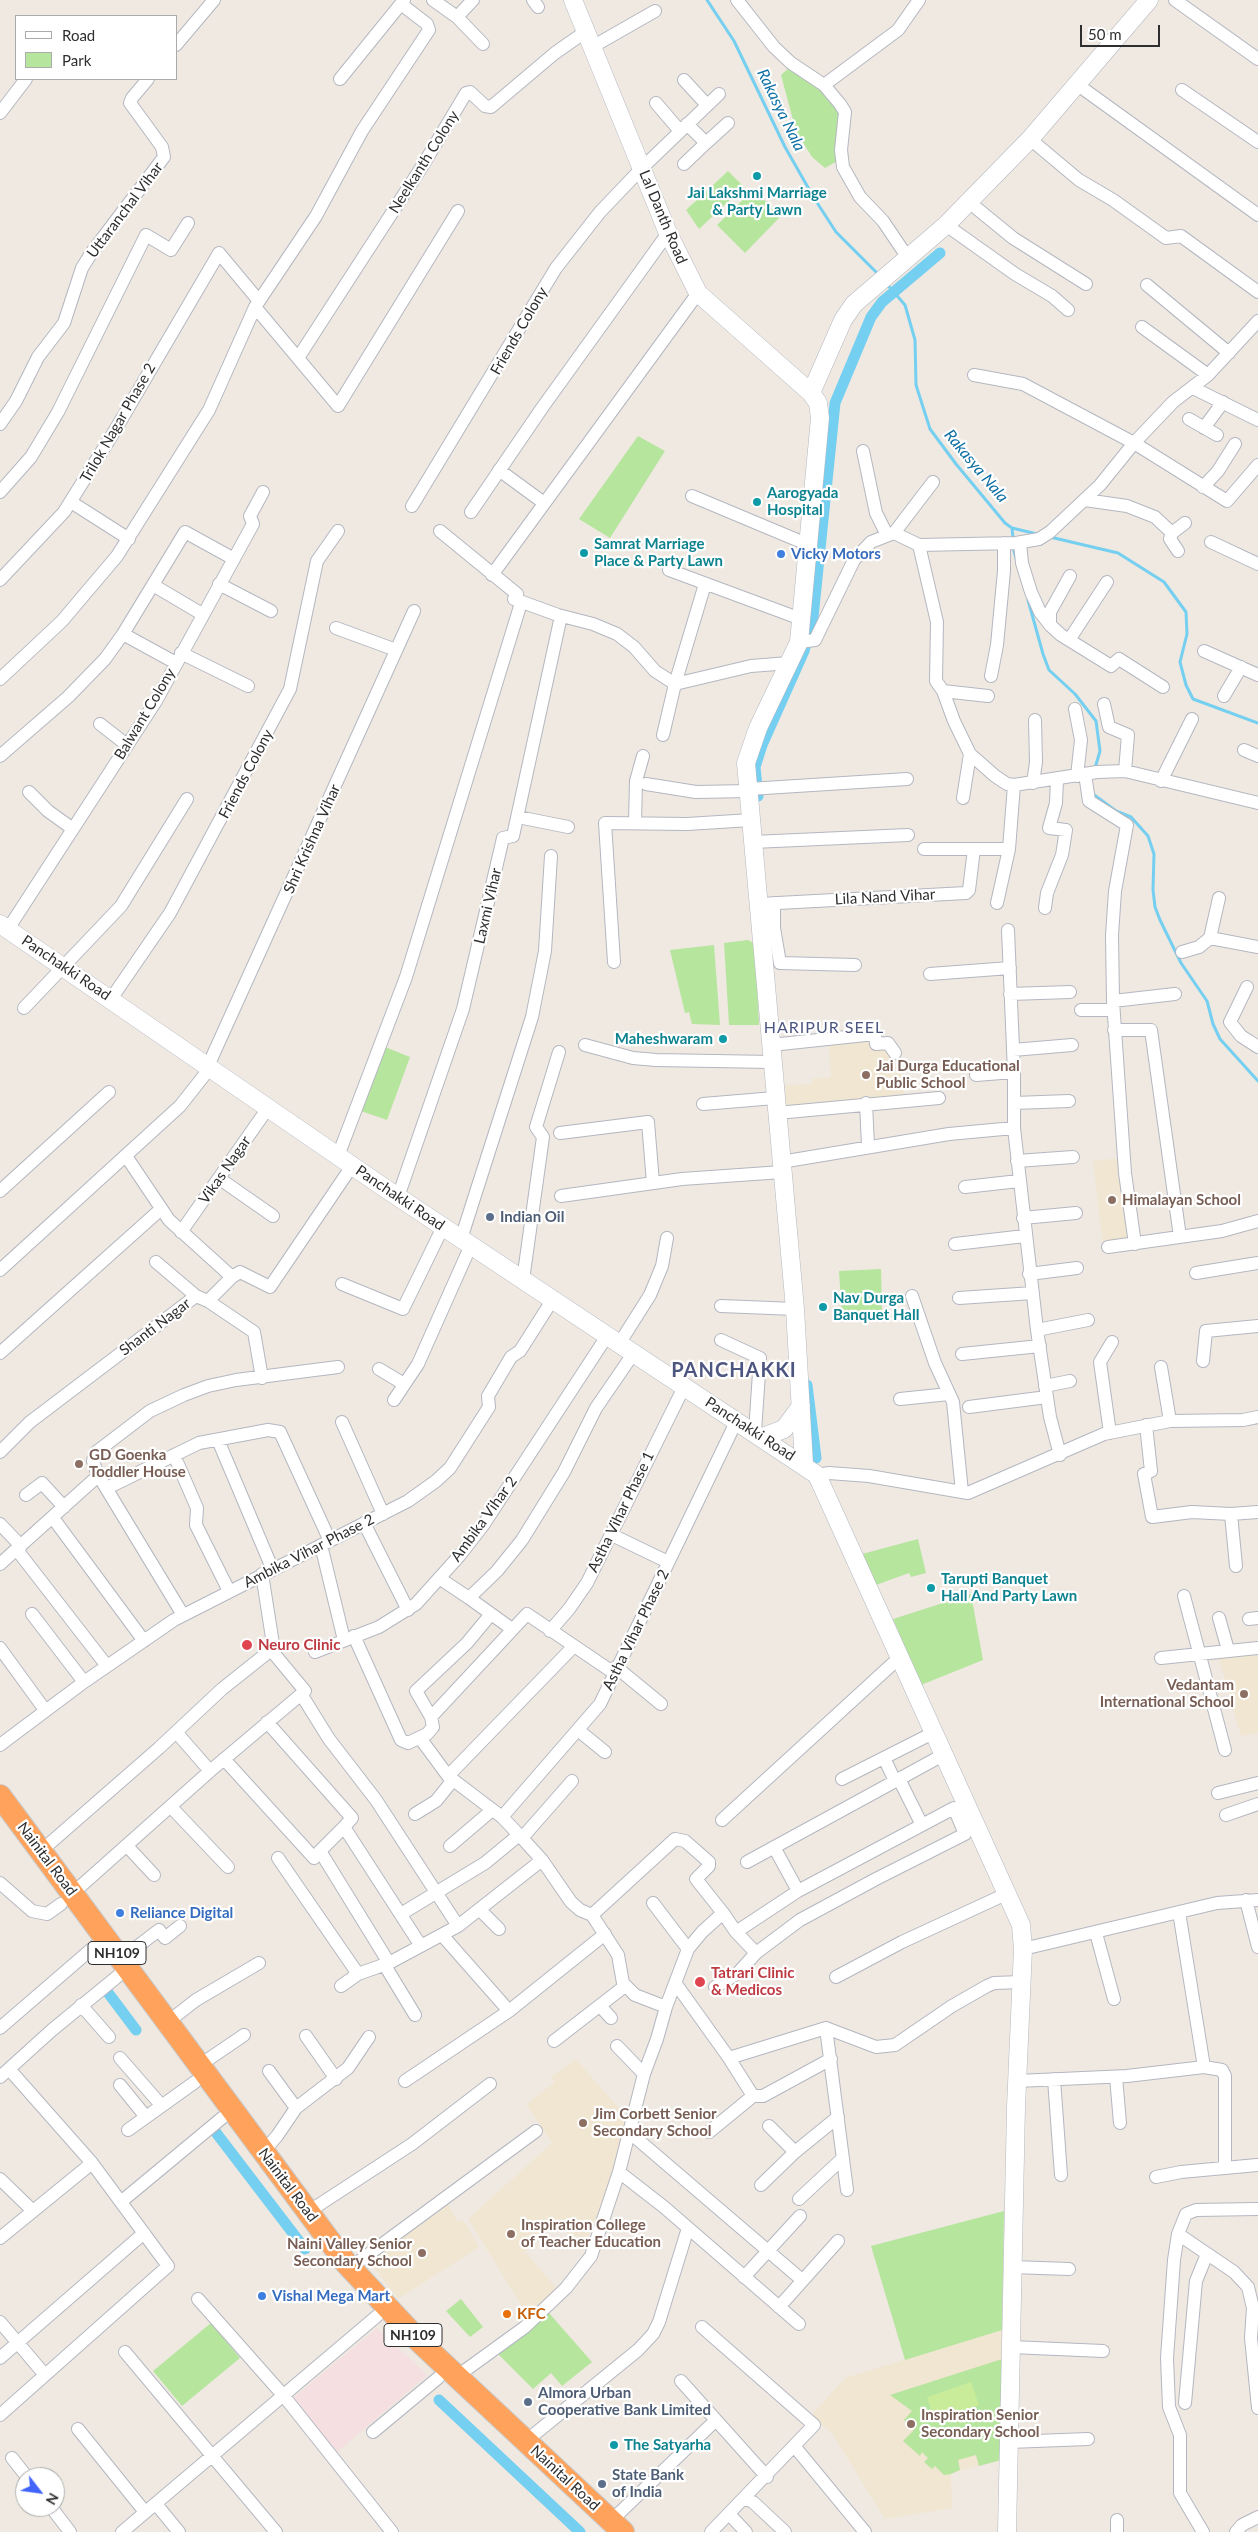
<!DOCTYPE html>
<html>
<head>
<meta charset="utf-8">
<style>
	body { margin:0 }
	#map { position:relative; width:1258px; height:2532px; overflow:hidden; background:#efe9e1; font-family:Lato,sans-serif }
	canvas { display:block }
	.legend { position:absolute; left:15px; top:15px; width:162px; height:65px; box-sizing:border-box; background:#fff; border:1px solid #ababab; margin:0; padding:6px 9px; list-style:none; font-size:15px; color:#2e2e2e }
	.legend li { display:flex; align-items:center; gap:10px; height:25px }
	.legend b { width:25px; border:1px solid #ababab }
	.north { position:absolute; left:15px; top:2467px; width:50px; height:50px; box-sizing:border-box; background:#fff; border:1px solid #ababab; border-radius:50%; rotate:120deg; font-size:14px; font-weight:700; line-height:20px; text-align:center; color:#2e2e2e }
	.north::after { content:''; display:block; margin:auto; width:18px; height:22px; background:#4264fb; clip-path:polygon(50% 0,100% 100%,50% 72%,0 100%) }
	.scale { position:absolute; left:1080px; top:25px; width:80px; height:22px; box-sizing:border-box; border:2px solid #2e2e2e; border-top:0; padding-left:6px; font-size:15px; line-height:18px; white-space:nowrap; color:#2e2e2e; -webkit-text-stroke:4px #fff; paint-order:stroke }
</style>
</head>
<body>
<div id="map">
<canvas width="1258" height="2532"></canvas>
<ul class="legend">
<li><b style="height:6px;background:#fff"></b>Road</li>
<li><b style="height:14px;background:#b6e59e"></b>Park</li>
</ul>
<div class="north">N</div>
<div class="scale">50 m</div>
</div>
<script>
const g = document.querySelector('canvas').getContext('2d');
g.lineJoin = 'round';
function fill(path, color) { g.fillStyle = color; g.fill(path, 'evenodd'); }
const toPath = rows => new Path2D(rows.map(r => 'M' + r).join(''));
function trace(path, color, width, dash) { g.strokeStyle = color; g.lineWidth = width; g.lineCap = dash ? 'butt' : 'round'; g.setLineDash(dash || []); g.stroke(path); }
function drawText(font, color, halo, rows, align = 'center') {
  g.font = font + ' Lato,sans-serif'; g.lineWidth = 4.5; g.setLineDash([]); g.textBaseline = 'middle'; g.strokeStyle = halo; g.fillStyle = color; for (const [text, x, y, turn = 0] of rows) {
    g.save(); g.translate(x, y); g.rotate((+turn || 0) * Math.PI / 180); g.textAlign = isNaN(turn) ? turn : align; if (halo) g.strokeText(text, 0, 0); g.fillText(text, 0, 0); g.restore();
  }
}
fill(toPath([
	[873,1037,890,1047,891,1073,901,1073,905,1097,786,1109,785,1085,812,1084,812,1079,831,1077,829,1042],
	[1121,1158,1131,1240,1103,1243,1093,1161],
	[1258,1652,1258,1733,1241,1736,1218,1655],
	[576,2059,629,2120,597,2221,581,2247,557,2222,525,2252,559,2291,528,2316,468,2219,552,2143,526,2104,555,2082,551,2077],
	[447,2202,458,2222,463,2220,479,2247,398,2299,368,2259],
	[1002,2330,1001,2460,951,2473,952,2508,885,2519,831,2432,811,2416,845,2378]
]), '#f0e6d1');
fill(toPath([
	[377,2328,427,2375,336,2453,292,2399]
]), '#f5dfe0');
fill(toPath([
	[791,66,815,83,842,115,836,162,825,168,812,157,796,131,781,75],
	[728,171,744,187,699,229,686,210],
	[754,189,780,217,745,253,717,225],
	[638,436,665,451,610,538,579,519],
	[748,940,755,944,759,1025,729,1025,724,943],
	[714,945,720,1025,692,1024,689,1012,685,1013,670,950],
	[385,1047,410,1057,387,1120,361,1111],
	[881,1269,882,1315,842,1318,839,1271],
	[918,1539,926,1573,911,1577,909,1573,876,1585,862,1554],
	[971,1594,983,1660,921,1685,893,1619],
	[1004,2211,1002,2330,905,2360,871,2246],
	[461,2299,483,2327,470,2337,446,2311],
	[549,2313,592,2362,562,2386,551,2373,533,2389,495,2351],
	[211,2323,240,2358,182,2406,153,2371],
	[1002,2359,1001,2460,979,2466,976,2455,958,2460,960,2470,951,2474,944,2475,935,2466,932,2469,924,2462,928,2458,922,2452,920,2456,903,2441,914,2430,904,2420,912,2411,890,2395]
]), '#b6e59e');
fill(toPath([
	[971,2382,979,2405,935,2421,927,2397]
]), '#c9ec9a');
trace(toPath([
	[707,0,734,41,785,147,814,198,836,232,878,274],
	[886,283,905,305,915,340,916,385,930,429,956,464,1005,523,1012,528,1037,534],
	[1012,528,1013,538],
	[1050,537,1118,553,1164,582,1186,612,1187,634,1180,662,1186,685,1193,699,1258,723],
	[1014,551,1016,558],
	[1028,600,1043,654,1049,670,1075,694,1096,721,1100,751,1095,768],
	[1093,792,1093,794,1116,811,1131,817,1148,836,1154,854,1153,890,1155,907,1160,920,1181,963,1207,1001,1213,1024,1220,1039,1258,1081]
]), '#75cff0', 3);
trace(toPath([
	[758,796,755,767,762,745,804,651,813,617,835,403,871,317,882,302,940,253],
	[807,1385,816,1458],
	[106,1990,136,2030],
	[214,2130,305,2249],
	[439,2400,580,2532]
]), '#75cff0', 11);
const street = toPath([
	[433,0,457,17,473,0],
	[533,0,538,7],
	[737,0,774,47,791,63,824,85,840,104,845,112,841,150,843,167,860,197,883,221,908,258],
	[1175,0,1258,59],
	[457,17,483,44],
	[176,45,214,0],
	[592,47,655,11],
	[340,79,404,0],
	[684,80,707,105],
	[824,85,898,30,919,0],
	[1078,85,1258,215],
	[1182,90,1258,142],
	[656,103,680,131],
	[0,113,26,79],
	[1030,139,1079,180,1113,200,1166,238,1181,236,1258,292],
	[706,143,728,123],
	[684,164,706,143,687,124],
	[969,202,1013,238,1086,284],
	[946,225,1015,274,1052,296,1068,310],
	[1147,285,1229,353],
	[255,307,338,406,458,211],
	[1142,327,1208,375],
	[298,358,423,165,466,93,470,92,485,106,491,107,555,53,585,32],
	[974,375,1023,384,1134,443,1227,501,1258,465],
	[1193,388,1258,420],
	[1189,419,1217,435],
	[0,424,16,401,38,357,64,323,82,268,92,252,164,157,162,147,130,103,132,98,148,79],
	[1204,428,1223,402],
	[863,451,876,513,887,535],
	[499,470,544,503],
	[1203,487,1218,471,1235,444],
	[0,492,31,457,58,412,146,235,171,250,188,223],
	[692,496,809,545],
	[1085,500,1127,506,1155,517,1172,533,1170,539,1178,551],
	[71,502,129,539],
	[412,506,556,268,600,212,642,168,719,94],
	[471,512,542,408,668,233],
	[440,531,517,594,514,599,558,615,593,624,617,634,634,647,655,671,675,684,751,666,789,663],
	[894,533,933,482],
	[1172,533,1185,523],
	[1211,542,1258,564],
	[1020,543,1022,563,1031,592,1040,612,1050,625,1061,635,1111,666,1119,659,1163,687],
	[919,545,937,622,936,681,943,691,954,721,970,754,995,776,1007,784,1014,785,1097,772,1125,771,1258,803],
	[669,570,801,619],
	[492,575,698,293],
	[0,580,64,512,117,427,219,253,259,301],
	[219,584,271,611],
	[153,585,202,614],
	[1050,625,1050,612,1070,576],
	[336,628,396,650],
	[123,634,176,663],
	[1069,640,1107,582],
	[799,642,815,640,854,560,871,542,894,533,919,545,1016,543,1039,539,1050,532,1100,485,1134,443,1173,402,1208,375,1258,321],
	[1204,651,1258,675],
	[181,653,248,686],
	[991,676,997,645,1004,571,1004,543],
	[0,679,62,621,117,556,209,410,255,307,316,216,362,131,429,30,427,24,401,4],
	[943,691,988,696],
	[1224,696,1241,667],
	[1104,704,1109,727,1128,735,1125,771],
	[1075,709,1081,740,1077,776],
	[100,724,127,745],
	[663,735,675,684,705,584],
	[1244,750,1258,756],
	[0,756,68,697,105,659,123,634,185,532,234,559],
	[1085,774,1089,801,1127,825,1115,891,1112,935,1113,1001,1125,1173,1135,1244],
	[1161,781,1192,719],
	[1033,783,1036,762,1035,720],
	[646,784,696,792,749,791],
	[749,789,907,779],
	[29,792,48,811,73,829],
	[963,798,970,754],
	[518,817,568,827],
	[635,823,636,781,643,756],
	[753,842,908,835],
	[924,849,1009,849],
	[774,903,774,928,780,963,855,965],
	[997,903,1009,849,1014,785],
	[759,904,966,893,969,890,974,849],
	[1045,908,1047,893,1062,855,1066,830,1049,828,1056,803,1057,779],
	[8,929,156,701,253,524,250,516,263,492],
	[1008,930,1014,1072,1014,1128,1037,1330,1050,1417,1060,1455],
	[1210,938,1219,898],
	[1182,952,1199,947,1210,938,1258,947],
	[614,962,605,823,687,824,751,820],
	[930,974,1010,968],
	[1247,987,1230,1022,1241,1036,1258,1047],
	[1010,994,1070,992],
	[111,999,170,913,290,689,317,561,338,531],
	[1113,1001,1175,994],
	[24,1008,121,906,187,799],
	[1081,1010,1113,1010],
	[1114,1030,1151,1030,1180,1237],
	[585,1045,633,1058,656,1060,772,1062],
	[771,1045,875,1034,876,1044,888,1043,895,1053],
	[1013,1050,1072,1045],
	[208,1066,414,611],
	[976,1075,1014,1072],
	[866,1103,868,1146],
	[1014,1103,1069,1101],
	[703,1104,775,1098],
	[777,1113,939,1098],
	[560,1133,648,1122,653,1183],
	[126,1156,169,1220,232,1277],
	[338,1156,406,977,521,603],
	[1017,1161,1073,1157],
	[781,1162,949,1134,1014,1128],
	[220,1179,273,1216],
	[965,1187,1019,1181],
	[0,1191,109,1092],
	[561,1196,682,1179,782,1172],
	[398,1197,463,1009,503,838,513,836,561,616],
	[1023,1218,1076,1213],
	[181,1232,268,1108],
	[461,1239,532,1017,545,951,551,856],
	[955,1244,1025,1236],
	[1108,1247,1222,1231,1258,1221],
	[156,1262,196,1296],
	[0,1270,180,1106,210,1068],
	[1196,1273,1258,1263],
	[1029,1274,1077,1268],
	[523,1280,543,1137,536,1127,559,1052],
	[342,1284,403,1309,443,1227],
	[912,1296,935,1363,953,1402,962,1492],
	[959,1298,1033,1293],
	[208,1301,254,1332,262,1378],
	[721,1306,795,1309],
	[1037,1330,1088,1320],
	[721,1340,760,1358,755,1432],
	[619,1344,650,1295,662,1266,667,1238],
	[0,1353,161,1209],
	[962,1354,1040,1346],
	[1203,1361,1206,1331,1258,1326],
	[1161,1367,1170,1421],
	[379,1369,404,1384],
	[1045,1386,1070,1381],
	[900,1399,949,1394],
	[394,1400,418,1364,471,1245],
	[969,1407,1047,1397],
	[342,1422,383,1514],
	[1146,1425,1151,1471,1144,1474,1152,1517,1192,1512,1231,1514],
	[1110,1433,1100,1362,1112,1342],
	[218,1440,272,1568],
	[0,1452,30,1422,196,1296,208,1301,232,1277,240,1272,270,1287,352,1166],
	[174,1455,197,1508,196,1525,229,1591],
	[817,1475,829,1473,869,1476,968,1493,1104,1434,1170,1421,1243,1420,1258,1417],
	[103,1483,183,1615],
	[107,1488,199,1443,268,1430,280,1432,330,1541],
	[26,1495,42,1483,64,1507],
	[53,1518,144,1641],
	[364,1523,408,1610],
	[0,1524,21,1546],
	[612,1535,668,1562],
	[321,1545,344,1640],
	[17,1550,107,1666],
	[0,1564,98,1476,93,1461,95,1453,150,1411,184,1395,208,1386,236,1380,338,1367],
	[1236,1566,1231,1514,1258,1512],
	[439,1578,469,1598],
	[1184,1596,1225,1750],
	[32,1614,84,1682],
	[1219,1618,1228,1650],
	[1249,1619,1258,1618],
	[512,1629,469,1598,497,1571,522,1540,564,1472,596,1408,633,1354],
	[550,1631,569,1609,587,1583,684,1387],
	[354,1636,401,1740,408,1743,427,1734,433,1727,431,1717,416,1691,467,1643,491,1614],
	[0,1648,45,1710],
	[315,1652,379,1627,416,1604,460,1555,484,1524,607,1336],
	[1161,1658,1258,1648],
	[616,1667,661,1704],
	[301,1694,329,1739,376,1800,458,1926],
	[431,1717,527,1614,614,1673],
	[267,1722,352,1818,344,1827,421,1946],
	[578,1730,605,1752],
	[176,1732,210,1771],
	[420,1738,448,1776,502,1817,522,1838,542,1860,571,1902,580,1910,592,1915,618,1955,623,1983,635,1995,666,2007],
	[0,1745,84,1682,174,1620,408,1501,436,1481,450,1468,489,1407,488,1396,511,1357,520,1351,553,1299],
	[884,1758,895,1781],
	[224,1759,314,1858,320,1851,389,1963],
	[448,1776,574,1646],
	[842,1779,933,1733],
	[899,1779,922,1825],
	[1218,1793,1258,1783],
	[171,1807,228,1867],
	[415,1814,436,1801,453,1780],
	[1226,1815,1258,1804],
	[502,1817,600,1704,737,1420],
	[722,1820,900,1657],
	[522,1838,572,1781],
	[127,1846,154,1875],
	[450,1846,491,1811],
	[774,1847,798,1891],
	[41,1851,159,1748,222,1689,271,1650,273,1644,262,1574],
	[320,1851,344,1827],
	[278,1858,358,1974],
	[747,1862,943,1755],
	[0,1883,32,1911,47,1914,61,1904],
	[73,1893,210,1771,305,1691,271,1650],
	[1246,1900,1258,1947],
	[653,1903,688,1949],
	[480,1910,499,1929],
	[1179,1912,1204,2067],
	[401,1914,485,1863,519,1835],
	[592,1915,675,1839,685,1841,709,1862,709,1866,696,1879,723,1913],
	[1096,1933,1114,1999],
	[442,1935,509,2011],
	[1023,1949,1217,1903,1258,1900],
	[121,1959,159,1930,165,1938,180,1926],
	[384,1964,415,2015],
	[836,1977,902,1942,1006,1894],
	[676,1984,729,2058,826,2028,876,2047,895,2045,952,2006,987,1986,994,1983,1021,1982],
	[341,1986,358,1974,389,1963,458,1926,542,1860],
	[715,1987,738,1973,756,1953],
	[81,2005,109,2037],
	[601,2007,611,2018],
	[169,2021,196,2000,259,1963],
	[0,2028,95,1946],
	[826,2028,847,2190],
	[306,2036,336,2079],
	[554,2041,625,1986],
	[617,2046,644,2074],
	[120,2058,161,2105],
	[729,2058,753,2096],
	[200,2065,244,2035],
	[269,2071,296,2108],
	[0,2077,52,2030,118,1976],
	[1116,2077,1120,2123],
	[1054,2079,1061,2175],
	[405,2081,509,2011,605,1934],
	[1017,2081,1127,2076,1204,2067,1222,2070,1225,2076,1225,2166],
	[120,2085,146,2117],
	[769,2126,795,2152],
	[128,2130,195,2082],
	[629,2132,802,2280],
	[709,2132,753,2096,763,2096,831,2059],
	[263,2152,277,2136,296,2108,348,2068,369,2037],
	[619,2172,664,2207,799,2324],
	[1156,2177,1181,2172,1257,2165],
	[0,2179,32,2210],
	[761,2185,795,2152,838,2117],
	[799,2199,843,2158],
	[122,2201,222,2118],
	[308,2212,412,2144,490,2084],
	[1178,2234,1234,2272,1248,2287,1253,2308,1251,2338,1258,2408],
	[0,2238,92,2163],
	[1012,2267,1069,2269],
	[350,2268,536,2131],
	[744,2277,800,2216],
	[198,2299,283,2395,392,2532],
	[779,2307,838,2241],
	[0,2322,45,2375],
	[702,2327,814,2425,711,2532],
	[1011,2347,1103,2351],
	[125,2352,276,2532],
	[0,2358,144,2233],
	[456,2377,525,2327,566,2288,591,2256,619,2172,644,2074,657,2039,666,2007,688,1949,702,1932,723,1913,736,1932,756,1953,800,1920,876,1879,965,1834,954,1808,798,1891,736,1932],
	[681,2381,767,2477],
	[1185,2403,1196,2281,1207,2254],
	[0,2415,168,2266,92,2163,9,2069],
	[78,2429,145,2512],
	[373,2432,438,2378],
	[526,2441,638,2350,653,2334,659,2322,688,2228],
	[1009,2442,1088,2439],
	[795,2447,865,2532],
	[12,2458,27,2477],
	[745,2499,753,2502,785,2532],
	[156,2504,179,2532],
	[51,2507,70,2532],
	[729,2514,746,2532],
	[1117,2520,1117,2532],
	[611,2521,716,2420],
	[122,2532,377,2316],
	[1203,2532,1180,2493,1180,2435,1169,2407,1167,2358,1174,2260,1178,2234,1186,2214,1196,2210,1258,2209],
	[1236,2532,1242,2525,1258,2517]
]);
const secondary = toPath([
	[573,0,668,233,698,293,811,393,818,403,820,418,799,642,758,728,746,763,795,1309,804,1464],
	[811,393,843,320,854,304,946,225,1030,139,1149,0],
	[0,924,386,1189,817,1475,1021,1925,1023,1949,1016,2107,1007,2532],
	[763,1437,784,1429,801,1406]
]);
const highway = toPath([
	[0,1796,346,2263,420,2342,623,2532]
]);
trace(street, '#b4b7c1', 14);
trace(secondary, '#b4b7c1', 19);
trace(highway, '#c9c9c9', 24);
trace(street, '#fff', 12);
trace(secondary, '#fff', 18);
trace(highway, '#ffa35c', 22);
for (const [x, y, r, color] of [
	[757,176,5,"#0f9aa8"],
	[757,502,5,"#0f9aa8"],
	[584,553,5,"#0f9aa8"],
	[781,554,5,"#3f7fe0"],
	[723,1039,5,"#0f9aa8"],
	[866,1075,5,"#8d6e63"],
	[1112,1200,5,"#8d6e63"],
	[490,1217,5,"#5c6f8a"],
	[823,1307,5,"#0f9aa8"],
	[79,1464,5,"#8d6e63"],
	[931,1588,5,"#0f9aa8"],
	[247,1645,6,"#e0444e"],
	[1244,1694,5,"#8d6e63"],
	[120,1913,5,"#3f7fe0"],
	[700,1982,6,"#e0444e"],
	[583,2123,5,"#8d6e63"],
	[511,2234,5,"#8d6e63"],
	[422,2253,5,"#8d6e63"],
	[262,2296,5,"#3f7fe0"],
	[507,2314,5,"#e8710a"],
	[528,2402,5,"#5c6f8a"],
	[911,2424,5,"#8d6e63"],
	[614,2445,5,"#0f9aa8"],
	[602,2484,5,"#5c6f8a"]
]) { const dot = new Path2D(); dot.arc(x, y, r, 0, 2 * Math.PI); g.fillStyle = color; g.fill(dot); trace(dot, '#fff', 2); }
for (const [x, y, w] of [
	[117,1953,58],
	[413,2335,58]
]) { const box = new Path2D(); box.roundRect(x - w / 2, y - 11.5, w, 23, 4); g.fillStyle = '#fff'; g.fill(box); trace(box, '#2e2e2e', 1); }
drawText('bold 14px', '#2e2e2e', null, [
	["NH109",117,1953],
	["NH109",413,2335]
]);
drawText('15px', '#2e2e2e', '#fff', [
	["Neelkanth Colony",424,162,-58],
	["Uttaranchal Vihar",125,210,-53],
	["Lal Danth Road",663,217,67],
	["Friends Colony",519,331,-60],
	["Trilok Nagar Phase 2",118,423,-60],
	["Balwant Colony",145,714,-59],
	["Friends Colony",246,774,-62],
	["Shri Krishna Vihar",312,839,-66],
	["Lila Nand Vihar",885,897,-3],
	["Laxmi Vihar",488,906,-77],
	["Panchakki Road",66,968,34],
	["Vikas Nagar",225,1170,-55],
	["Panchakki Road",400,1198,34],
	["Shanti Nagar",155,1327,-37],
	["Panchakki Road",750,1429,33],
	["Astha Vihar Phase 1",621,1512,-64],
	["Ambika Vihar 2",484,1519,-54],
	["Ambika Vihar Phase 2",309,1551,-27],
	["Astha Vihar Phase 2",636,1630,-64],
	["Nainital Road",47,1859,53],
	["Nainital Road",288,2185,53],
	["Nainital Road",565,2478,43]
]);
drawText('bold 15px', '#0d838f', '#fff', [
	["Jai Lakshmi Marriage",757,193,"center"],
	["& Party Lawn",757,210,"center"],
	["Aarogyada",767,493],
	["Hospital",767,510],
	["Samrat Marriage",594,544],
	["Place & Party Lawn",594,561],
	["Maheshwaram",713,1039,"right"],
	["Nav Durga",833,1298],
	["Banquet Hall",833,1315],
	["Tarupti Banquet",941,1579],
	["Hall And Party Lawn",941,1596],
	["The Satyarha",624,2445]
], 'left');
drawText('bold 15px', '#366cbe', '#fff', [
	["Vicky Motors",791,554],
	["Reliance Digital",130,1913],
	["Vishal Mega Mart",272,2296]
], 'left');
drawText('bold 15px', '#785e54', '#fff', [
	["Jai Durga Educational",876,1066],
	["Public School",876,1083],
	["Himalayan School",1122,1200],
	["GD Goenka",89,1455],
	["Toddler House",89,1472],
	["Vedantam",1234,1685,"right"],
	["International School",1234,1702,"right"],
	["Jim Corbett Senior",593,2114],
	["Secondary School",593,2131],
	["Inspiration College",521,2225],
	["of Teacher Education",521,2242],
	["Naini Valley Senior",412,2244,"right"],
	["Secondary School",412,2261,"right"],
	["Inspiration Senior",921,2415],
	["Secondary School",921,2432]
], 'left');
drawText('bold 15px', '#4e5e75', '#fff', [
	["Indian Oil",500,1217],
	["Almora Urban",538,2393],
	["Cooperative Bank Limited",538,2410],
	["State Bank",612,2475],
	["of India",612,2492]
], 'left');
drawText('bold 15px', '#be3a42', '#fff', [
	["Neuro Clinic",258,1645],
	["Tatrari Clinic",711,1973],
	["& Medicos",711,1990]
], 'left');
drawText('bold 15px', '#c56008', '#fff', [
	["KFC",517,2314]
], 'left');
drawText('italic 16px', '#0d6fa3', '#fff', [
	["Rakasya Nala",781,110,64],
	["Rakasya Nala",976,466,50]
]);
g.letterSpacing = '1px';
drawText('16px', '#4d5680', '#fff', [
	["HARIPUR SEEL",824,1028]
]);
g.letterSpacing = '0px';
g.letterSpacing = '1px';
drawText('bold 20px', '#4d5680', '#fff', [
	["PANCHAKKI",734,1371]
]);
g.letterSpacing = '0px';
</script>
</body>
</html>
